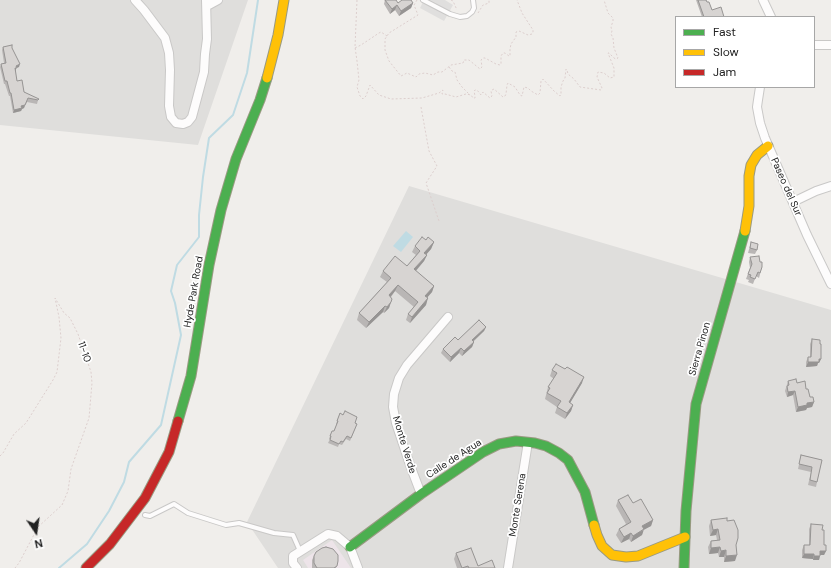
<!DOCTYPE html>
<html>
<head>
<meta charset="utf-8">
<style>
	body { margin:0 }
	#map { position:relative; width:831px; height:568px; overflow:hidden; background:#f0eeeb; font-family:"DM Sans",sans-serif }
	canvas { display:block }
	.legend { position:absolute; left:675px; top:16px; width:140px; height:72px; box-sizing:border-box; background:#fff; border:1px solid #a7a7a7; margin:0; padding:5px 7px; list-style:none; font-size:12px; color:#222 }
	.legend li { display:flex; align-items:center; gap:8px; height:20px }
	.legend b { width:20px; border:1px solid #a7a7a7 }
	.north { position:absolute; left:16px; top:512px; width:40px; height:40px; -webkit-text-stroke:3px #fff; paint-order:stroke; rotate:167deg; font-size:11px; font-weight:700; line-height:16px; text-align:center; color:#222 }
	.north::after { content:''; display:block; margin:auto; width:14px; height:18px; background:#222; clip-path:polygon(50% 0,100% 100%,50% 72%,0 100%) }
</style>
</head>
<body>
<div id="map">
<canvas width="831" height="568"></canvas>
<ul class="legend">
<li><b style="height:5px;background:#4caf50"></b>Fast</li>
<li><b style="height:5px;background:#ffc107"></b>Slow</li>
<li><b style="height:5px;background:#c62828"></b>Jam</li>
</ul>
<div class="north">N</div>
</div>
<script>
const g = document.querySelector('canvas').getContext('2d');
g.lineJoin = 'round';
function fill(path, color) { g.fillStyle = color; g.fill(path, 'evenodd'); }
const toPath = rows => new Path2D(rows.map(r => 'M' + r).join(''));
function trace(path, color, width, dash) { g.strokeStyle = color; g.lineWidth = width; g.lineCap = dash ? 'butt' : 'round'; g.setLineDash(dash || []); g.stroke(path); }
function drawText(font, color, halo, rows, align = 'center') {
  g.font = font + ' "DM Sans",sans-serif'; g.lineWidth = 3.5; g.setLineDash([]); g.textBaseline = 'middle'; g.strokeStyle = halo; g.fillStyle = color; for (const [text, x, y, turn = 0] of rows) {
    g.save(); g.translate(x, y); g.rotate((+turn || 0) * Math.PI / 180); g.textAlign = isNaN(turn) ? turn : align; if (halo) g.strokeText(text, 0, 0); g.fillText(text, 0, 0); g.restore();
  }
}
fill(toPath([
	[0,0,248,0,198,145,0,125],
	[409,186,831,310,831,568,278,568,247,522]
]), '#dfdedc');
fill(toPath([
	[332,540,351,568,308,568,303,560]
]), '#ede4e9');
fill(toPath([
	[424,0,445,0,453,5,444,21,420,8]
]), '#e0dfde');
fill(toPath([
	[406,231,413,237,401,252,393,246]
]), '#bfdbe3');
trace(toPath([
	[59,568,87,544,109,511,124,482,129,462,161,425,181,335,175,303,171,291,177,265,199,237,199,215,203,177,209,138,233,115,247,73,258,0]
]), '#bfdbe3', 2);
const lane = toPath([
	[423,0,450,14,460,17,467,16,472,12,474,8,473,0],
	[145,515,150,516,174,504,188,513,226,525,239,523,274,533,293,535,300,551]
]);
const street = toPath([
	[135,0,144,10,165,38,169,53,170,70,169,106,171,117,176,123,183,124,188,122,192,117,204,72,205,54,207,39,206,0],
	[763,0,771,17],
	[207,6,218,0],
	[814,45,831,45],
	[760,87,758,100,757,107,760,123,765,138,807,235,831,284],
	[793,202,816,191,831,186],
	[421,494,410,465,396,423,393,407,394,394,399,378,407,365,448,317],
	[297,568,293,563,293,556,328,534,337,536,350,547,358,568],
	[508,568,528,442]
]);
const fast = toPath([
	[178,421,191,376,209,265,221,210,236,159,260,100,267,78],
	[350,547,421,494,483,452,499,444,516,441,535,443,546,446,559,453,568,460,585,492,594,525],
	[684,568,686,511,696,404,745,231]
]);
const slow = toPath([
	[267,78,278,35,284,0],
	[745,231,749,206,749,176,751,165,757,155,768,146],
	[594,525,597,535,602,546,612,555,626,557,638,556,685,537]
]);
const jam = toPath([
	[86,568,110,544,145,498,169,452,178,421]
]);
trace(lane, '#c9c8c7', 6);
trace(street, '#c9c8c7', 10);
trace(fast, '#999a82', 11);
trace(slow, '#999a82', 11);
trace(jam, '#999a82', 11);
trace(toPath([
	[357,0,355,47,357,61,359,80,357,87,360,96,363,99,366,96,370,85,379,95,391,99,422,98,439,93,443,90,442,94,445,94,456,97,466,94,471,95,473,98,475,98,475,96,474,91,475,90,477,90,481,95,483,92,490,98,492,96,491,91,492,90,494,89,503,97,505,96,506,94,507,85,508,83,515,87,520,95,522,96,524,87,528,88,531,91,538,95,540,93,541,81,543,79,554,91,560,96,561,95,561,87,563,81,565,78,566,69,567,70,568,74,574,79,580,87,601,90,602,88,597,77,598,72,604,73,610,78,614,77,614,68,608,53,609,53,614,58,616,59,618,58,614,48,613,38,611,34,612,31,611,27,613,21,613,18,608,13,604,0],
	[417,0,414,5,418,15,389,33,385,39,385,50,389,61,401,76,407,73,416,77,419,74,425,73,433,75,438,72,442,72,451,65,463,63,464,60,469,60,480,69,482,67,481,60,483,58,485,58,496,64,500,65,501,64,501,56,503,53,505,53,509,56,510,56,510,49,511,44,516,37,516,32,519,31,528,35,532,34,533,32,533,30,522,13,517,0],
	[451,0,453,1,457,10],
	[478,13,483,5,489,3,489,0],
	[355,48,361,45,379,33,381,32,387,36],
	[449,67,452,71,455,72,457,80,462,87,470,95],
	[421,107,429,151,437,166,426,183,439,221],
	[0,456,3,453,14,434,26,423,53,380,57,372,61,338,59,317,55,298,64,313,70,318,78,334,91,372,92,383,89,418,71,469,68,491,62,505,38,527,19,563,15,568]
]), '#dccecd', 1, [2, 2]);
trace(lane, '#fdfcfc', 4);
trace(street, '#fdfcfc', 8);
trace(fast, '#4caf50', 9);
trace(slow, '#ffc107', 9);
trace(jam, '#c62828', 9);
fill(toPath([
	[385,0,398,3,413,3,411,8,399,16,395,10,390,14,384,4],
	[696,0,706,0,712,10,724,17,702,17],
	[3,47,12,48,19,67,16,68,15,71,17,81,24,92,38,100,37,104,27,102,24,108,22,109,21,111,13,113,10,96,9,96,5,84,4,84,0,67,1,64,4,63,2,50],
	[426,240,434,242,431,249,426,255,427,255,424,261,416,271,434,286,432,292,427,298,426,305,410,323,406,320,408,314,414,307,395,291,391,297,391,302,389,308,384,313,383,312,366,328,357,320,359,313,387,282,380,277,383,271,407,266,416,255,412,252,415,246],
	[751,242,757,250,755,254,748,253],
	[750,257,760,262,762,267,759,278,756,276,753,284,748,282,749,280,746,279,750,268,749,262],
	[486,327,484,331,473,342,474,342,472,347,462,356,459,353,450,362,441,353,443,349,458,340],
	[812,339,820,344,821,359,819,363,818,363,817,366,806,367,806,362,808,357,810,357,810,344],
	[552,370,582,383,570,403,573,405,571,411,565,419,555,413,557,407,545,399,548,387,554,379,550,376],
	[788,381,797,383,806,389,810,397,814,402,812,407,807,408,806,410,796,412,793,395,787,397,785,391],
	[340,413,357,424,350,441,346,439,342,445,339,444,338,447,328,443,330,439,329,439,330,436,334,431,337,424,336,424],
	[801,455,822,460,817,482,816,487,808,485,811,472,798,469],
	[618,500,653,520,651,526,644,529,642,535,631,542,629,539,621,543,616,535,619,529,626,524,616,506],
	[711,520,727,521,736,545,735,561,724,562,724,557,719,557,718,553,709,554,708,547,711,541,717,540,716,535,710,536,709,526],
	[811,524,822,530,824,545,826,551,824,555,820,555,819,560,813,560,813,559,802,558,802,550,804,545,809,545,809,529],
	[456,553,478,566,495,568,457,568,454,559],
	[314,556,338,561,336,568,312,568,312,560]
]), '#b9b6b5');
fill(toPath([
	[413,3,411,8,399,16,401,11],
	[397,5,395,10,390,14,392,9],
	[20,64,19,67,16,68,16,71,13,71,15,68,16,66],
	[25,105,24,108,22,109,21,111,13,113,14,110,21,106],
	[434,242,431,249,422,259,424,253],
	[427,255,424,261,412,275,414,269],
	[398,285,395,291,387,301,389,295],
	[434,286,432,292,423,302,425,296],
	[428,298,426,305,410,323,412,317],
	[391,302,389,308,384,313,387,307],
	[385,306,383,312,366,328,369,322],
	[486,327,484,331,470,344,472,340],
	[474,342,472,347,462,356,464,351],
	[461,348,459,353,450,362,451,357],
	[819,359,821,359,819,363,818,363,817,366,806,367,808,362],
	[584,377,582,383,567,408,569,402],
	[795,391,793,395,787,397,788,392],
	[814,402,812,407,807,408,806,410,796,412,798,407,807,403],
	[573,405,571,411,565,419,567,413],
	[653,520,651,526,640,532,642,526],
	[644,529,642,535,631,542,633,536],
	[718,529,716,535,710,536,713,530],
	[631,533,629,539,621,543,624,537],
	[720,547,718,553,709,554,711,548],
	[726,550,724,557,719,557,721,551],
	[820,551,826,551,824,555,819,555],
	[804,554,814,554,813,559,802,558],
	[737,555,735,561,724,562,726,556],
	[814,556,820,556,819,560,813,560]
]), '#969493');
const building = toPath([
	[385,0,396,0,398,3,402,0,411,0,413,3,401,11,397,5,392,9,385,0],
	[698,0,706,0,707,2,709,2,712,10,721,7,724,17,704,17,698,0],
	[12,45,12,48,20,64,16,66,17,68,15,68,17,81,22,80,24,92,39,99,38,100,28,98,25,105,21,106,22,108,14,110,11,93,10,93,7,81,5,81,1,64,6,63,3,47,12,45],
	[422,237,426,240,428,237,434,242,424,253,427,255,414,269,434,286,425,296,428,298,412,317,408,314,418,302,398,285,389,295,392,299,391,302,387,307,385,306,369,322,359,313,391,278,383,271,395,256,407,266,420,251,415,246,422,237],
	[751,242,758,244,757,250,750,248,751,242],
	[759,256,760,262,762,262,762,267,760,273,758,272,755,279,750,277,751,275,748,274,752,264,750,257,759,256],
	[479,320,486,327,472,340,474,342,464,351,461,348,451,357,443,349,455,337,458,340,479,320],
	[812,339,820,340,820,344,821,344,821,359,819,359,819,362,808,362,808,357,811,357,812,339],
	[556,364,565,369,567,367,584,377,569,402,573,405,567,413,557,407,561,401,547,393,550,388,548,387,557,373,552,370,556,364],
	[796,379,797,383,805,381,806,389,808,389,810,397,813,397,814,402,807,403,807,405,798,407,795,391,788,392,787,386,789,385,788,381,796,379],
	[345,411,357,417,355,423,357,424,351,438,347,436,343,442,341,441,339,444,330,440,331,436,330,436,332,431,334,431,338,421,337,421,340,413,343,415,345,411],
	[801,455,822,460,817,482,810,480,812,467,799,464,801,455],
	[628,495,633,503,641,499,653,520,642,526,644,529,633,536,631,533,624,537,619,529,631,522,618,500,628,495],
	[727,518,727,521,734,520,738,530,738,538,736,545,737,555,726,556,726,550,721,551,720,547,711,548,711,541,720,540,718,529,713,530,711,520,727,518],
	[811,524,823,525,822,530,824,530,824,545,826,545,826,551,820,551,820,556,814,556,814,554,804,554,804,545,810,545,811,524],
	[326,547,333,549,338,555,338,561,337,566,334,568,317,568,314,563,314,556,316,552,322,548,326,547],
	[471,548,478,566,492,560,495,568,469,568,468,566,462,568,456,553,471,548]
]);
fill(building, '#d7d4d2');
trace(building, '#969493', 1);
drawText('10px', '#222', '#fff', [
	["Paseo del Sur",786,187,66],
	["Hyde Park Road",194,292,-80],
	["Sierra Pinon",700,349,-74],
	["11-10",84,352,71],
	["Monte Verde",404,445,73],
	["Calle de Agua",454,459,-33],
	["Monte Serena",518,505,-81]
]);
</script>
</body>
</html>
